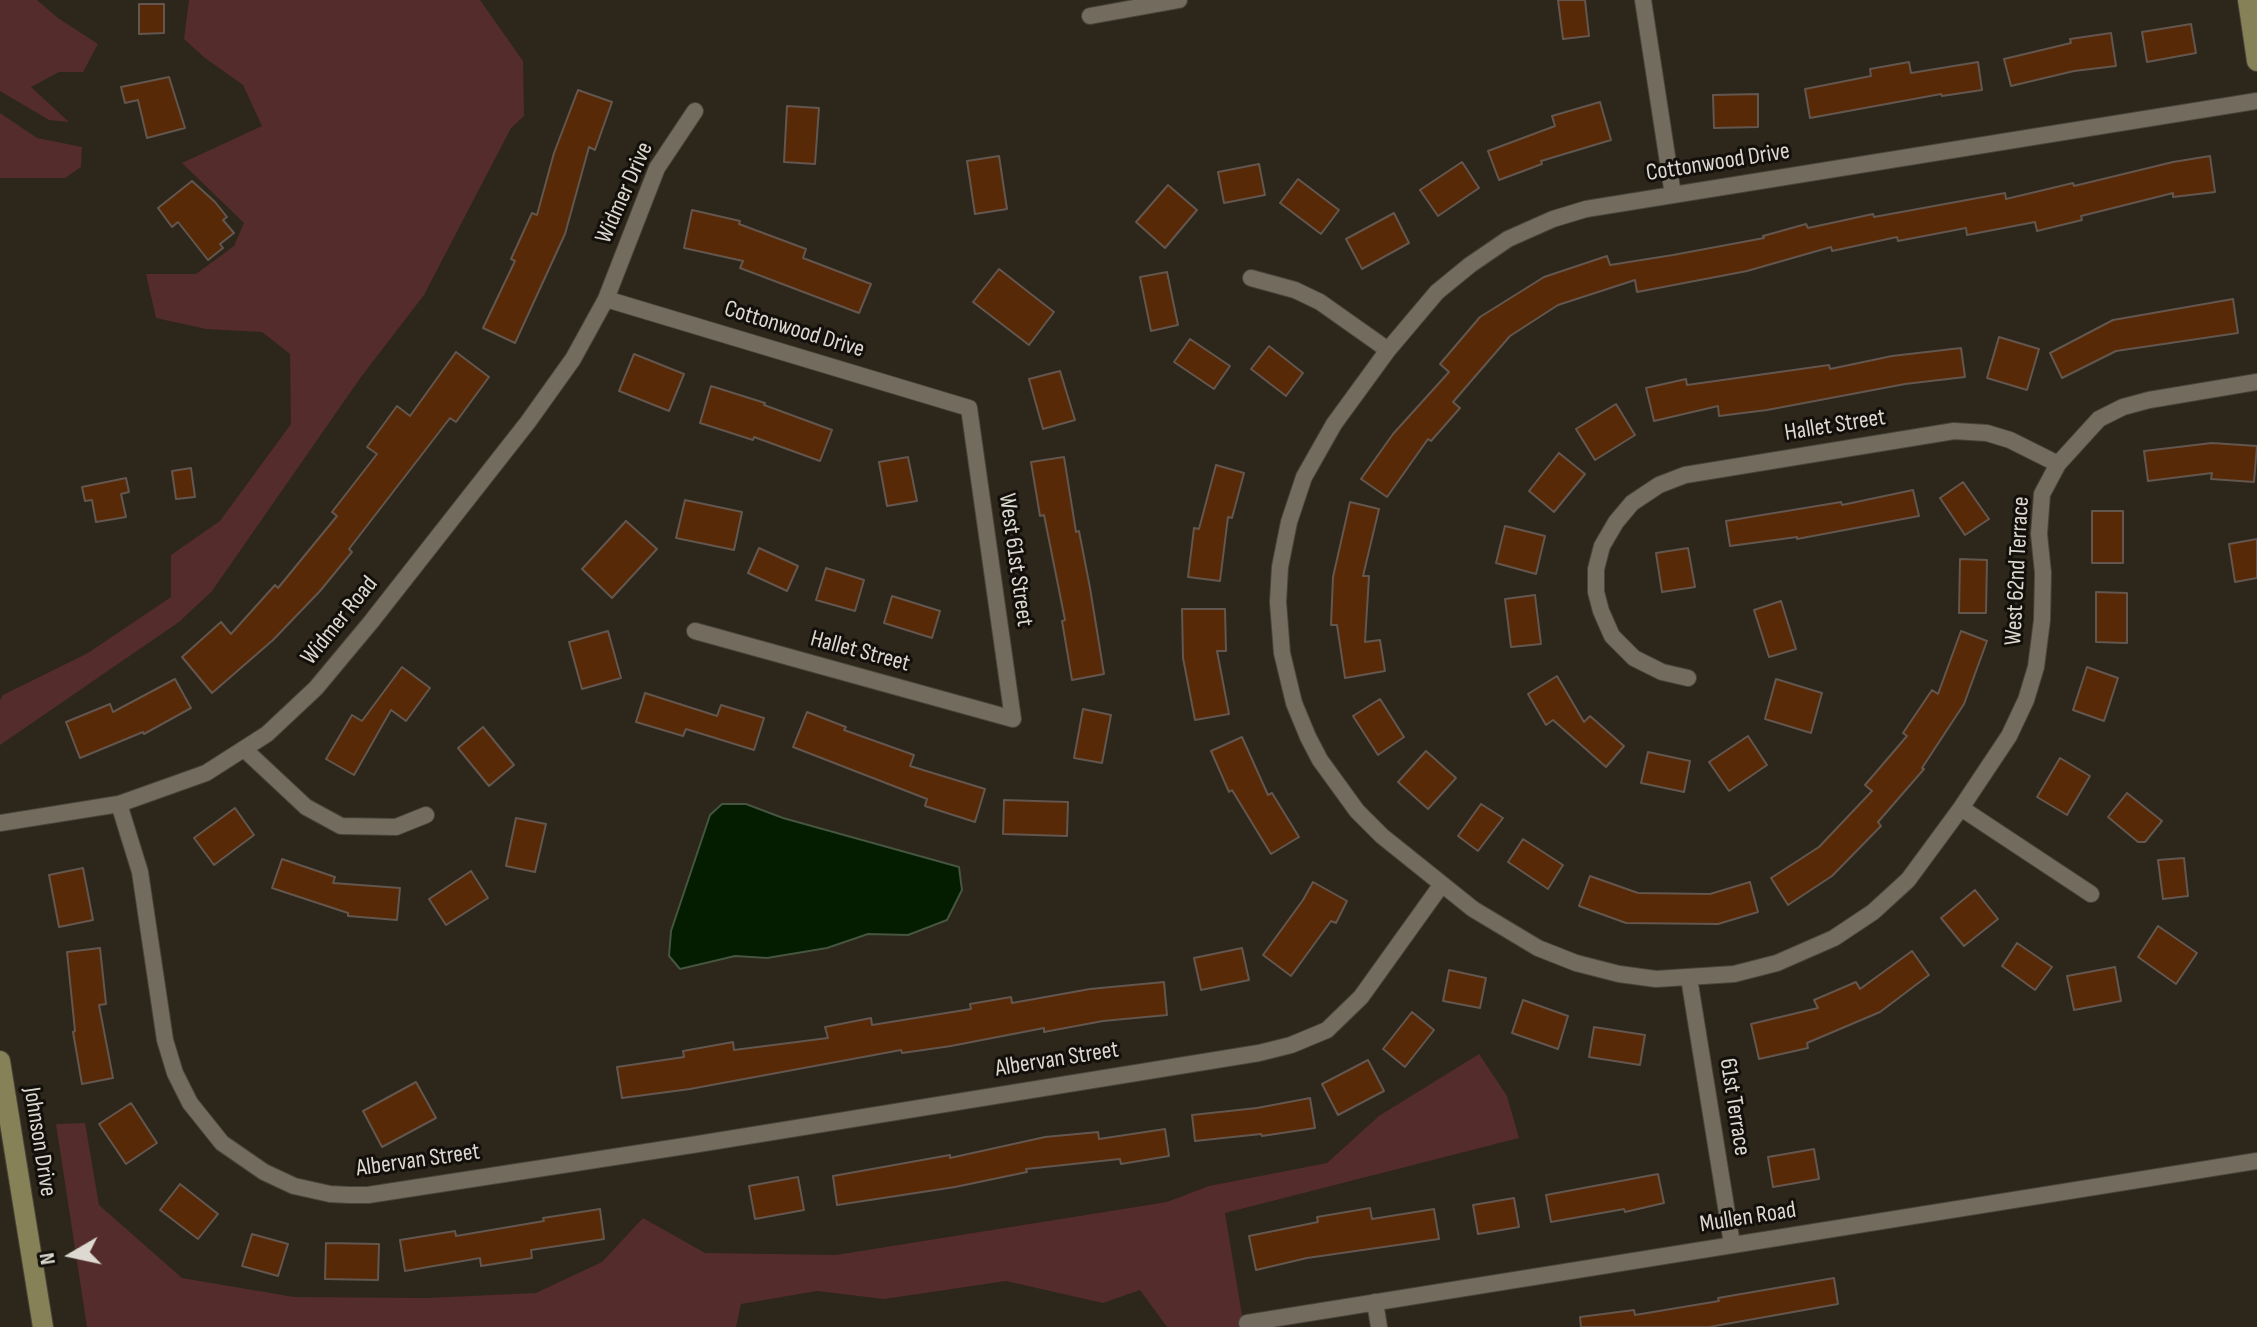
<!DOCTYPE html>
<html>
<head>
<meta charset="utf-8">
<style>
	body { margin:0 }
	#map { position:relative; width:2257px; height:1327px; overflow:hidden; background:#2d261b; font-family:"Sofia Sans Condensed",sans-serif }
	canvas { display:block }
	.north { position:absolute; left:32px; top:1215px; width:80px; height:80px; -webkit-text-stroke:6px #13100b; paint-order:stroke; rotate:261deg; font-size:22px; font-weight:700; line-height:32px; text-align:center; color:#ddd9d1 }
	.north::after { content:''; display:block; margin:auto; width:28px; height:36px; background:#ddd9d1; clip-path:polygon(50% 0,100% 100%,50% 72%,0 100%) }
</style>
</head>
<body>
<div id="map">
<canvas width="2257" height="1327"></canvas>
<div class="north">N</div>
</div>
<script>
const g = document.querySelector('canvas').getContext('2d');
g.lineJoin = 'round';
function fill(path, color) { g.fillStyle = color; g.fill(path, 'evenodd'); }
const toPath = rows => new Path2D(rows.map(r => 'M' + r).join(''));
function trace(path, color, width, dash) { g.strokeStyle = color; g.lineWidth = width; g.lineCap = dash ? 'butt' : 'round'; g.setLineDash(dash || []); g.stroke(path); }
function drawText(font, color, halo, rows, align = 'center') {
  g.font = font + ' "Sofia Sans Condensed",sans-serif'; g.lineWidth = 6; g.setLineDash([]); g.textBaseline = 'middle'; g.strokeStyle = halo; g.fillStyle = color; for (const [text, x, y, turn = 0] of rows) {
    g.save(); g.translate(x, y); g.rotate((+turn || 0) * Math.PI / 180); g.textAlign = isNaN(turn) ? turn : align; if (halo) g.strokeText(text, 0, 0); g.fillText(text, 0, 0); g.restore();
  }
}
fill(toPath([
	[0,0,37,0,58,18,98,44,83,72,59,72,31,87,69,122,49,120,0,91],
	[189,0,480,0,523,61,524,116,511,128,424,295,361,377,212,591,179,622,0,745,0,700,3,695,88,653,171,597,171,555,220,521,291,424,290,354,262,332,206,329,156,318,146,274,196,274,234,246,244,223,182,163,262,126,243,85,205,58,184,39],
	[0,113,37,138,82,147,81,167,65,178,0,178],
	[1479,1054,1507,1096,1519,1138,1225,1213,1244,1327,1167,1327,1140,1290,1103,1303,1006,1281,884,1299,817,1291,741,1304,736,1327,87,1327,56,1124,85,1123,99,1205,182,1278,294,1297,427,1298,536,1293,602,1262,643,1218,705,1253,836,1255,1167,1202,1209,1186,1327,1163,1379,1116]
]), '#542c2b');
const water = toPath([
	[722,804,746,804,783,818,959,867,962,890,947,920,908,935,868,934,827,948,767,958,735,956,680,969,669,956,671,931,710,815,722,804]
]);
fill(water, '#041d00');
trace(water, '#45553f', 2);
const building = toPath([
	[1558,0,1585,0,1589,36,1563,39,1558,0],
	[139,4,164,4,164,33,139,34,139,4],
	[2191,24,2196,53,2147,62,2142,32,2191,24],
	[2111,33,2116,66,2074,71,2011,86,2004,59,2071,43,2070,39,2111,33],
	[1909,62,1911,73,1978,62,1982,90,1942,96,1941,94,1810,118,1805,89,1871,76,1870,69,1909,62],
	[169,77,185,128,147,138,138,100,125,103,121,87,169,77],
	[578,90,612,102,595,150,589,147,565,234,515,343,483,328,515,261,511,259,532,213,537,215,554,153,578,90],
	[1758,94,1758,127,1714,128,1713,95,1758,94],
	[1600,102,1611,140,1541,161,1542,164,1499,180,1488,151,1555,126,1552,116,1600,102],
	[787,106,819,108,815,164,784,162,787,106],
	[999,156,1007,209,975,214,967,161,999,156],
	[2210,156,2215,192,2173,197,2173,193,2081,216,2082,220,2037,231,2035,222,1967,235,1966,228,1898,241,1897,237,1832,251,1831,247,1747,271,1637,292,1635,280,1558,305,1510,336,1453,402,1460,408,1431,441,1428,439,1387,497,1361,479,1393,434,1449,372,1440,364,1480,317,1544,277,1607,256,1610,265,1673,255,1764,238,1763,236,1806,224,1808,228,1873,214,1874,217,2005,193,2006,199,2073,183,2074,186,2173,162,2210,156],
	[1462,162,1479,188,1438,216,1420,190,1462,162],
	[1259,164,1265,195,1224,203,1218,172,1259,164],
	[1298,179,1339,210,1321,234,1280,203,1298,179],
	[192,181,215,202,227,217,223,220,234,233,220,244,223,248,208,260,178,222,172,227,158,208,192,181],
	[1168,185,1197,210,1165,248,1136,222,1168,185],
	[692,210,740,221,739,224,806,249,803,258,871,284,859,313,740,268,743,261,684,248,692,210],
	[1394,213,1409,243,1362,269,1346,239,1394,213],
	[999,269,1054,312,1029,345,973,302,999,269],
	[1167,272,1178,325,1151,331,1140,277,1167,272],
	[2233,299,2238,333,2116,351,2062,378,2050,353,2113,320,2233,299],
	[1999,337,2039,349,2027,390,1987,378,1999,337],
	[1190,339,1230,366,1214,389,1174,362,1190,339],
	[1269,346,1303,373,1286,396,1251,369,1269,346],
	[1961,348,1965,377,1905,384,1767,410,1719,416,1718,406,1654,421,1646,388,1686,379,1687,385,1829,365,1830,369,1892,356,1961,348],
	[456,352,489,377,456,422,450,418,349,549,352,552,320,591,273,640,212,693,182,657,221,622,231,634,275,585,278,588,337,516,332,512,377,454,367,447,397,406,410,416,456,352],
	[634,354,684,374,669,411,619,391,634,354],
	[1060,371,1075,420,1043,429,1029,379,1060,371],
	[711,386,765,403,764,405,832,430,820,461,754,437,753,440,700,423,711,386],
	[1616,404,1635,435,1595,460,1576,429,1616,404],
	[2212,443,2257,446,2254,482,2211,479,2212,473,2148,481,2144,451,2212,443],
	[1559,453,1585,474,1554,512,1529,491,1559,453],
	[908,457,917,501,887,506,879,462,908,457],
	[1064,457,1076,532,1079,531,1090,588,1104,674,1072,680,1062,621,1065,620,1044,515,1040,516,1031,462,1064,457],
	[1216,465,1244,473,1232,518,1228,517,1220,581,1188,577,1194,528,1199,529,1216,465],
	[191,468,195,497,176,499,172,471,191,468],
	[126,478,129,492,121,494,126,517,96,522,92,500,85,501,82,487,126,478],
	[1963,482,1989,519,1965,535,1940,498,1963,482],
	[1913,490,1919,516,1797,539,1797,537,1730,546,1726,521,1841,502,1842,505,1913,490],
	[685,500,742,512,734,550,676,538,685,500],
	[1350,502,1379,509,1363,576,1369,576,1365,642,1380,640,1385,671,1345,678,1337,625,1331,625,1333,577,1350,502],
	[2092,511,2123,511,2123,563,2092,563,2092,511],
	[626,521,657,549,612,598,582,569,626,521],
	[1505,526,1545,536,1536,574,1496,563,1505,526],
	[2257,539,2257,578,2235,582,2229,544,2257,539],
	[759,548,798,566,787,591,748,573,759,548],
	[1688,548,1695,587,1662,592,1656,553,1688,548],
	[1960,559,1987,560,1986,613,1959,613,1960,559],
	[826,568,864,580,855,611,816,600,826,568],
	[2096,592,2127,593,2127,643,2096,642,2096,592],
	[1535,595,1541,644,1511,647,1505,599,1535,595],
	[892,596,940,611,932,638,884,623,892,596],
	[1781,601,1796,649,1769,657,1754,610,1781,601],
	[1182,609,1225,609,1226,651,1217,651,1229,714,1195,720,1183,658,1182,609],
	[608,631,621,678,582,689,569,642,608,631],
	[1961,631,1987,641,1964,704,1922,768,1924,769,1878,822,1881,826,1832,876,1788,905,1771,878,1819,847,1872,791,1865,785,1907,736,1903,733,1932,690,1938,694,1961,631],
	[402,667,430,688,406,721,391,710,354,775,326,759,352,715,362,721,402,667],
	[2087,667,2118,678,2104,721,2073,710,2087,667],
	[1557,676,1584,722,1590,716,1624,746,1606,767,1553,720,1546,725,1528,694,1557,676],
	[175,679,191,708,144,734,143,732,80,758,66,722,110,704,113,712,175,679],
	[1776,679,1822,693,1811,733,1765,719,1776,679],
	[645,693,717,716,721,705,764,718,754,750,686,729,683,736,636,722,645,693],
	[1380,699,1404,737,1378,755,1353,716,1380,699],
	[1083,709,1111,715,1102,763,1074,758,1083,709],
	[807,712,846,727,844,730,914,755,910,766,985,789,975,822,925,806,927,799,793,747,807,712],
	[483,727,514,765,489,786,458,748,483,727],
	[1748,736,1767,765,1729,791,1709,762,1748,736],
	[1242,737,1268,795,1272,793,1299,837,1271,854,1232,790,1229,792,1211,751,1242,737],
	[1426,751,1456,778,1428,809,1398,782,1426,751],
	[1648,752,1690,761,1684,792,1641,783,1648,752],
	[2060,758,2090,776,2067,815,2037,797,2060,758],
	[2127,793,2162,821,2145,842,2138,842,2108,817,2127,793],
	[1004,800,1068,802,1067,836,1003,834,1004,800],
	[1481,804,1503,818,1478,851,1458,836,1481,804],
	[235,808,254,835,214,865,194,838,235,808],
	[516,818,546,824,535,872,506,866,516,818],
	[1523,839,1563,865,1548,889,1508,862,1523,839],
	[2184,858,2188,896,2163,899,2158,860,2184,858],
	[282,859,335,877,333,883,400,888,397,920,348,916,348,913,272,888,282,859],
	[83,868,93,920,59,927,49,875,83,868],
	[471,871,488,898,446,925,429,899,471,871],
	[1590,876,1638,893,1710,894,1750,882,1758,912,1718,924,1626,923,1579,906,1590,876],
	[1313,882,1347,901,1336,923,1331,921,1291,976,1263,955,1303,900,1313,882],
	[1975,890,1998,919,1964,946,1941,918,1975,890],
	[2158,926,2197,953,2176,984,2138,957,2158,926],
	[2017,943,2052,967,2035,990,2002,966,2017,943],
	[100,948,106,1004,99,1005,113,1078,82,1084,73,1032,75,1031,67,952,100,948],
	[1242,948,1249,980,1201,990,1194,958,1242,948],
	[1912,951,1929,975,1880,1012,1807,1043,1808,1048,1759,1059,1751,1024,1818,1008,1814,1000,1856,982,1860,989,1912,951],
	[2115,967,2121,1001,2074,1010,2067,976,2115,967],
	[1449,970,1486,978,1480,1008,1443,1001,1449,970],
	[1164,982,1167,1015,1103,1021,1044,1032,1044,1028,951,1046,902,1053,901,1050,690,1089,622,1098,617,1067,684,1057,683,1051,733,1042,734,1050,828,1038,825,1027,871,1018,872,1025,971,1009,970,1004,1011,997,1012,1003,1090,989,1164,982],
	[1523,1000,1568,1016,1558,1049,1512,1033,1523,1000],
	[1412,1012,1434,1030,1405,1067,1383,1049,1412,1012],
	[1594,1027,1645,1035,1640,1065,1589,1057,1594,1027],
	[1368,1060,1384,1091,1338,1115,1322,1084,1368,1060],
	[416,1082,436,1118,382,1147,363,1111,416,1082],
	[1310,1098,1315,1128,1262,1136,1261,1134,1195,1141,1192,1115,1257,1108,1310,1098],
	[131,1103,157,1143,126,1164,99,1124,131,1103],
	[1165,1129,1169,1156,1121,1164,1120,1159,1026,1169,1027,1172,955,1187,837,1205,833,1176,950,1155,950,1158,1045,1137,1098,1132,1099,1139,1165,1129],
	[1814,1149,1819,1179,1773,1187,1768,1157,1814,1149],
	[1658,1174,1664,1203,1625,1212,1624,1209,1551,1222,1546,1195,1658,1174],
	[798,1177,804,1210,755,1219,749,1186,798,1177],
	[180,1184,218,1214,198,1239,160,1210,180,1184],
	[1514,1198,1519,1227,1478,1234,1473,1205,1514,1198],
	[1370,1208,1372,1219,1434,1209,1439,1239,1307,1258,1256,1270,1249,1236,1318,1222,1317,1217,1370,1208],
	[600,1209,604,1239,531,1250,532,1258,481,1266,480,1258,405,1271,400,1240,455,1231,456,1236,544,1221,543,1218,600,1209],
	[252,1234,288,1244,278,1276,242,1266,252,1234],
	[326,1243,379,1244,378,1280,325,1279,326,1243],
	[1834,1278,1838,1304,1709,1327,1581,1327,1580,1317,1634,1310,1635,1315,1719,1301,1718,1298,1834,1278]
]);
fill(building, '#572907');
trace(building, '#63564e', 2);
const street = toPath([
	[1643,0,1673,195],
	[1090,16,1179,0],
	[2257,101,1586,209,1553,219,1508,239,1470,265,1437,292,1388,350,1334,424,1304,477,1289,522,1280,567,1278,602,1282,653,1294,703,1308,737,1320,760,1357,811,1382,836,1473,909,1538,948,1576,963,1619,974,1656,979,1734,974,1777,963,1834,938,1873,912,1908,880,1961,808,2009,736,2026,700,2036,667,2042,620,2043,573,2039,534,2042,494,2058,464,2099,419,2123,407,2149,400,2257,382],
	[1251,278,1295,290,1320,302,1388,350],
	[606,299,969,408,1013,719,695,631],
	[1688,678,1662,672,1634,658,1612,636,1601,611,1596,592,1596,569,1602,546,1616,522,1632,503,1659,485,1685,475,1954,431,1987,433,2010,440,2058,464],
	[244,749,306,807,341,826,396,827,426,815],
	[119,804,140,872,165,1040,175,1073,190,1103,222,1143,264,1172,294,1186,330,1194,349,1195,368,1195,698,1144,1259,1053,1291,1045,1327,1030,1361,997,1442,884],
	[1961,808,2091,894],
	[0,823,119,804,206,773,267,734,316,688,371,622,528,422,573,359,606,299,657,168,695,111],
	[1689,978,1732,1244],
	[1375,1302,1379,1327],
	[1247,1323,2257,1161]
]);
const secondary = toPath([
	[2248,0,2257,61],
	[0,1061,43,1327]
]);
trace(street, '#49443a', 18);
trace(secondary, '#49443a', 22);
trace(street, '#736b5e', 16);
trace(secondary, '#868157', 20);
drawText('24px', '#ddd9d1', '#13100b', [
	["Cottonwood Drive",1718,163,-9],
	["Widmer Drive",625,193,-66],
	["Cottonwood Drive",794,330,17],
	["Hallet Street",1835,426,-9],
	["West 61st Street",1015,560,82],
	["West 62nd Terrace",2018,571,-87],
	["Widmer Road",340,621,-51],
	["Hallet Street",860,652,15],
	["Albervan Street",1057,1060,-9],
	["61st Terrace",1734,1107,81],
	["Johnson Drive",39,1142,81],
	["Albervan Street",418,1161,-8],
	["Mullen Road",1748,1218,-9]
]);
</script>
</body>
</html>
